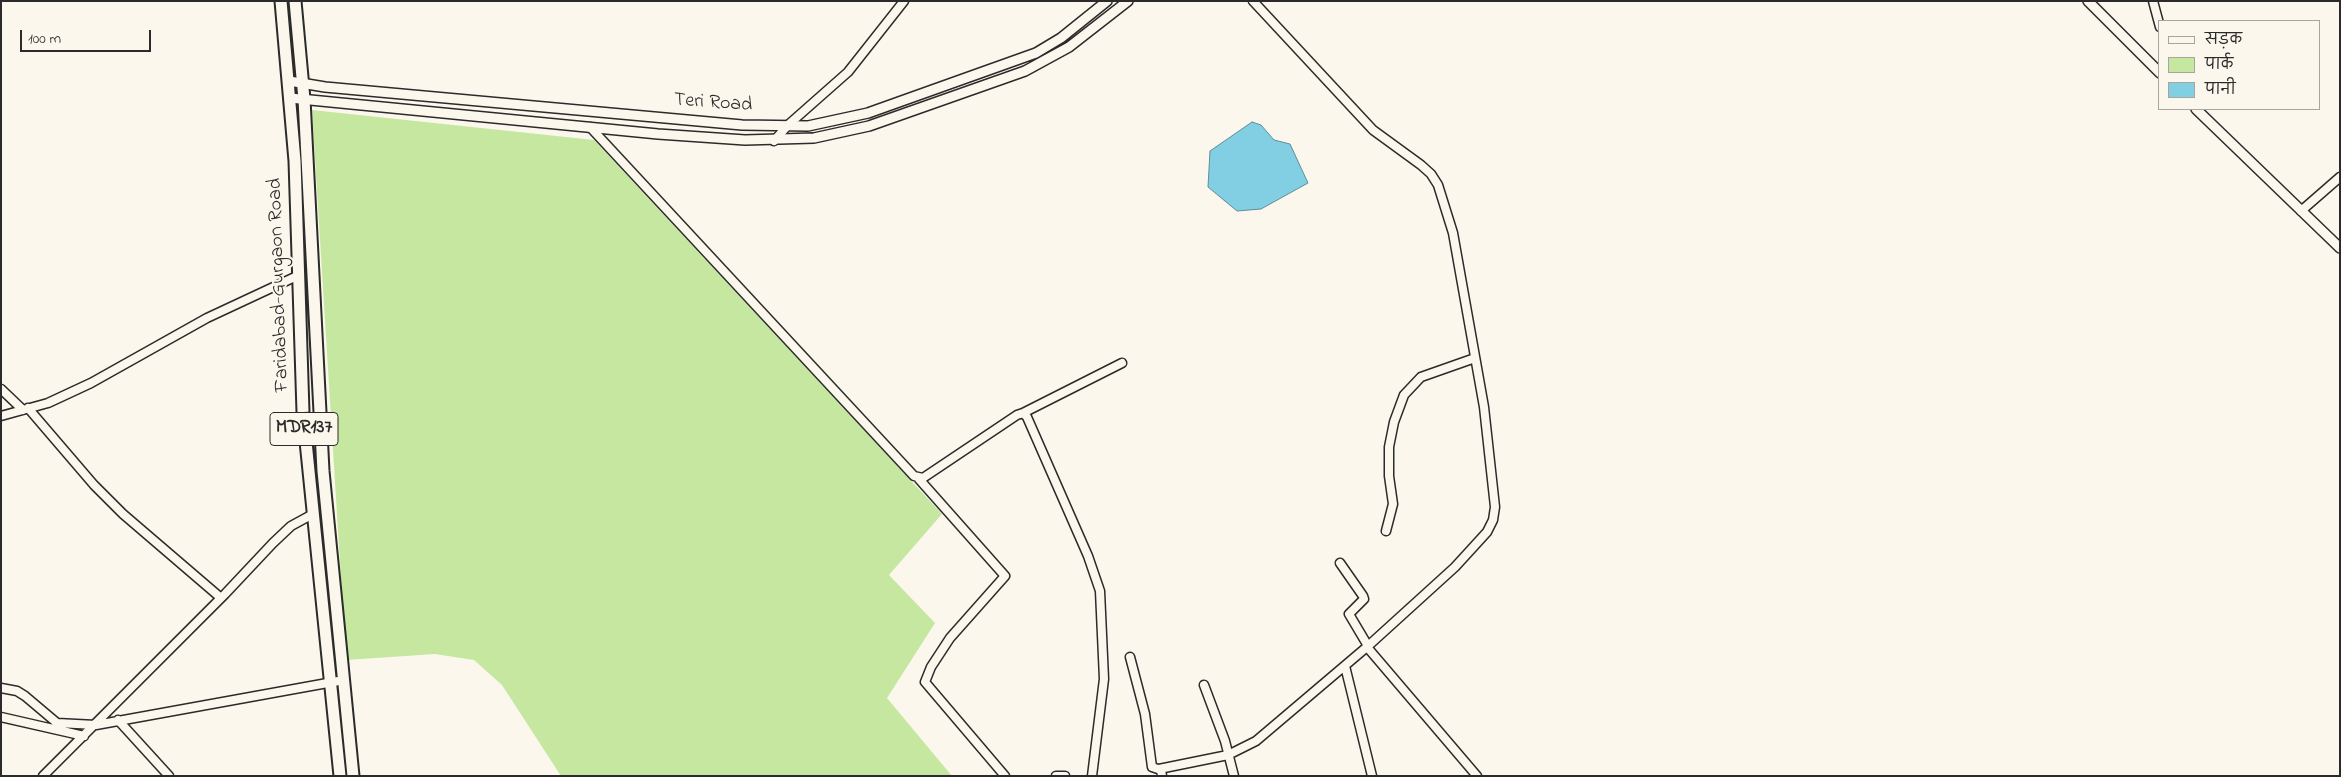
<!DOCTYPE html>
<html>
<head>
<meta charset="utf-8">
<style>
	body { margin:0 }
	#map { position:relative; width:2341px; height:777px; overflow:hidden; background:#fbf7ec; font-family:"Indie Flower","Playpen Sans Deva",sans-serif }
	canvas { display:block }
	.frame { position:absolute; inset:0; border:2px solid #2b2b2b; pointer-events:none }
	.legend { position:absolute; left:2158px; top:20px; width:162px; height:90px; box-sizing:border-box; background:#fbf7ec; border:1px solid #a8a59f; margin:0; padding:6px 9px; list-style:none; font-size:15px; color:#2b2b2b }
	.legend li { display:flex; align-items:center; gap:10px; height:25px }
	.legend b { width:25px; border:1px solid #a8a59f }
	.scale { position:absolute; left:20px; top:30px; width:131px; height:22px; box-sizing:border-box; border:2px solid #2b2b2b; border-top:0; padding-left:6px; font-size:15px; line-height:18px; white-space:nowrap; color:#2b2b2b; -webkit-text-stroke:4px #fbf7ec; paint-order:stroke }
</style>
</head>
<body>
<div id="map">
<canvas width="2341" height="777"></canvas>
<div class="frame"></div>
<ul class="legend">
<li><b style="height:6px;background:#fbf7ec"></b>सड़क</li>
<li><b style="height:14px;background:#c5e7a0"></b>पार्क</li>
<li><b style="height:14px;background:#82cee2"></b>पानी</li>
</ul>
<div class="scale">100 m</div>
</div>
<script>
const g = document.querySelector('canvas').getContext('2d');
g.lineJoin = 'round';
function fill(path, color) { g.fillStyle = color; g.fill(path, 'evenodd'); }
const toPath = rows => new Path2D(rows.map(r => 'M' + r).join(''));
function trace(path, color, width, dash) { g.strokeStyle = color; g.lineWidth = width; g.lineCap = dash ? 'butt' : 'round'; g.setLineDash(dash || []); g.stroke(path); }
function drawText(font, color, halo, rows, align = 'center') {
  g.font = font + ' "Indie Flower",sans-serif'; g.lineWidth = 4; g.setLineDash([]); g.textBaseline = 'middle'; g.strokeStyle = halo; g.fillStyle = color; for (const [text, x, y, turn = 0] of rows) {
    g.save(); g.translate(x, y); g.rotate((+turn || 0) * Math.PI / 180); g.textAlign = isNaN(turn) ? turn : align; if (halo) g.strokeText(text, 0, 0); g.fillText(text, 0, 0); g.restore();
  }
}
fill(toPath([
	[312,110,594,140,942,514,889,575,935,623,887,698,952,776,561,776,502,685,474,660,435,654,346,660]
]), '#c5e7a0');
const water = toPath([
	[1252,122,1261,125,1274,140,1290,144,1308,183,1261,209,1237,211,1208,187,1210,151,1252,122]
]);
fill(water, '#82cee2');
trace(water, '#5f8d99', 1);
const minor = toPath([
	[2153,1,2160,27],
	[590,127,914,476,923,478,1017,415,1023,413,1027,417,1088,556,1100,591,1104,679,1092,776],
	[774,141,788,125,848,72,904,1],
	[2301,211,2340,177],
	[1,389,23,410],
	[28,408,94,485,123,514,221,598],
	[1023,413,1122,363],
	[1,416,48,403,91,383,207,318,297,276],
	[919,479,1005,576,950,638,931,667,925,682,1005,776],
	[1386,531,1393,504,1389,476,1389,447,1394,422,1404,395,1421,377,1475,358],
	[1340,563,1363,596,1364,599,1349,614,1368,646],
	[1367,647,1477,776],
	[1130,657,1145,714,1152,767,1161,770,1162,776],
	[1345,666,1372,776],
	[1204,685,1225,741,1234,776],
	[1,688,17,691,25,696,57,723,96,725,344,680],
	[1,717,84,736],
	[118,720,169,776],
	[1159,769,1228,755,1256,741,1368,646,1455,567,1487,532,1493,520,1495,507,1484,407,1453,233,1438,185,1431,174,1421,165,1373,130,1253,1],
	[43,776,225,594,273,543,291,526,313,514],
	[1056,776,1065,776]
]);
const tertiary = toPath([
	[2088,1,2160,73],
	[289,81,325,87,742,125,808,126,868,113,1036,53,1061,38,1107,1],
	[290,98,658,134,745,140,814,138,869,126,1025,71,1069,47,1128,1],
	[2196,109,2340,248]
]);
const primary = toPath([
	[281,1,295,161,303,412,340,776],
	[295,1,304,99,323,471,353,776]
]);
trace(minor, '#2b2b2b', 11);
trace(tertiary, '#2b2b2b', 12);
trace(primary, '#2b2b2b', 15);
trace(minor, '#fbf7ec', 8);
trace(tertiary, '#fbf7ec', 9);
trace(primary, '#fbf7ec', 11);
for (const [x, y, w] of [
	[304,429,68]
]) { const box = new Path2D(); box.roundRect(x - w / 2, y - 16.5, w, 33, 4); g.fillStyle = '#fbf7ec'; g.fill(box); trace(box, '#2b2b2b', 1); }
drawText('bold 19px', '#2b2b2b', null, [
	["MDR137",304,429]
]);
drawText('20px', '#2b2b2b', '#fbf7ec', [
	["Teri Road",713,104,4],
	["Faridabad-Gurgaon Road",280,285,-92]
]);
</script>
</body>
</html>
